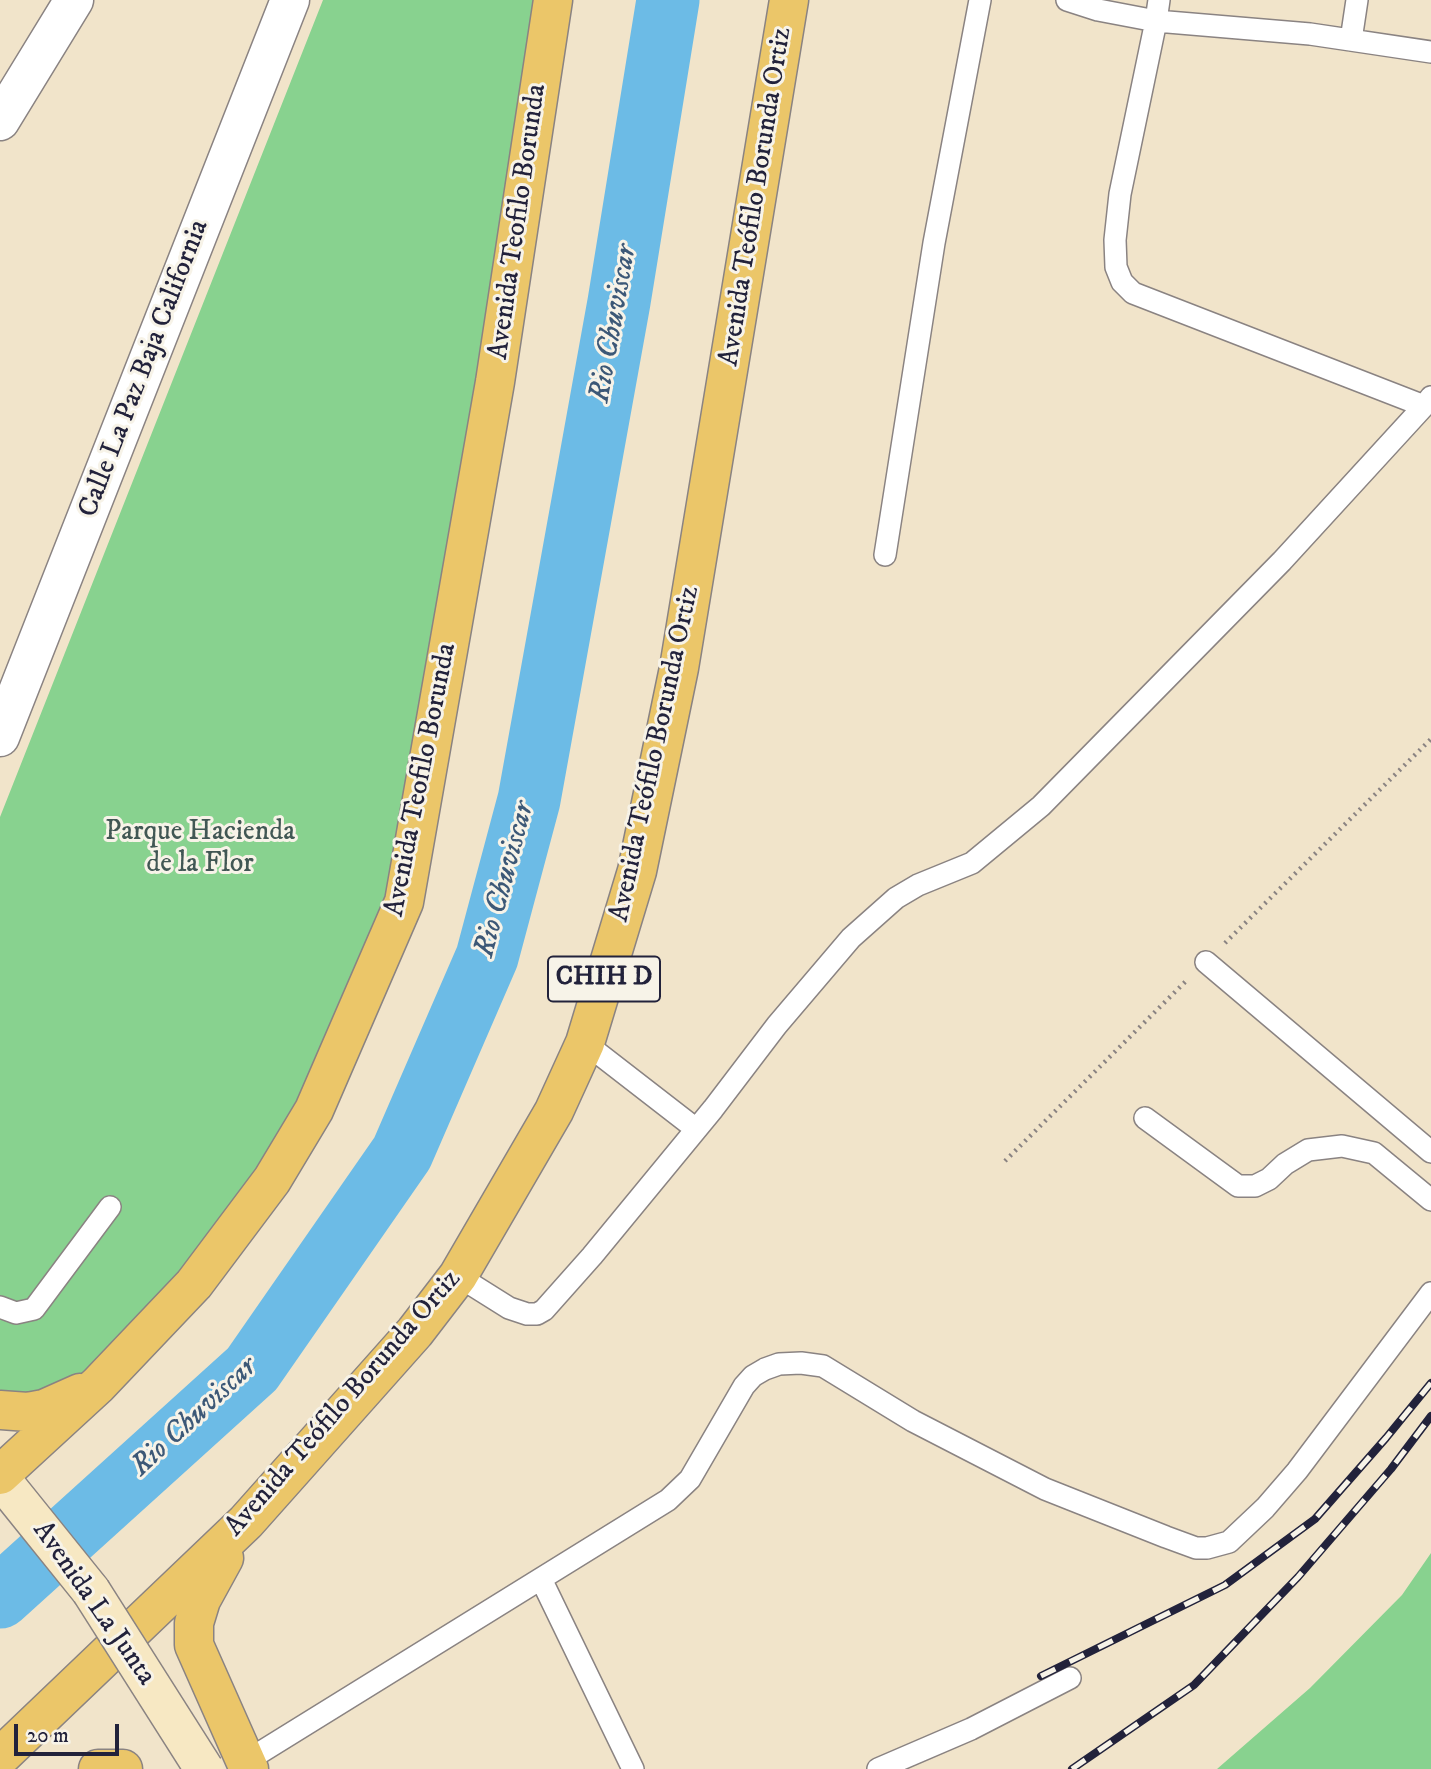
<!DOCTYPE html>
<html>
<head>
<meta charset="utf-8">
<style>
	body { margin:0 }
	#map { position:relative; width:1431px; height:1769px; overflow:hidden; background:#f1e4ca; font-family:"IM FELL DW Pica",serif }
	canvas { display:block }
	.scale { position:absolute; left:14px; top:1724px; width:105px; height:32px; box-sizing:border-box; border:4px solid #22223b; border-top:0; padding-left:9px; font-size:21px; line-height:24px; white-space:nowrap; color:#22223b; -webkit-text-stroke:5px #f7f3e8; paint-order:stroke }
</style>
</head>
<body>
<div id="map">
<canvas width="1431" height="1769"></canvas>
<div class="scale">20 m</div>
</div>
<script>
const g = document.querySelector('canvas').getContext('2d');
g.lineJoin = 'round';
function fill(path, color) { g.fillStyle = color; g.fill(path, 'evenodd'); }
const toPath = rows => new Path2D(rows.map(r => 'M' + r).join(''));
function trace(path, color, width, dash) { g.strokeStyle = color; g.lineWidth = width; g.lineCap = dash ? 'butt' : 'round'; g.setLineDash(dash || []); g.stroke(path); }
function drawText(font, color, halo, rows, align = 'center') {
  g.font = font + ' "IM FELL DW Pica",serif'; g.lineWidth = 6; g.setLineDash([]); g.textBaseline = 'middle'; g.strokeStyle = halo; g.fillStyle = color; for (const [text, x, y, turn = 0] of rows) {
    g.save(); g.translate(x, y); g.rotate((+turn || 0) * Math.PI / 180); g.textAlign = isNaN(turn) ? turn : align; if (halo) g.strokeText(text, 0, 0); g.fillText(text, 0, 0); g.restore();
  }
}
fill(toPath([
	[323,0,538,0,395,902,263,1183,92,1383,0,1403,0,817],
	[1431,1553,1431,1769,1217,1769,1310,1688,1402,1595]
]), '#88d28f');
trace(toPath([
	[0,1597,252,1369,402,1153,487,957,529,800,619,302,668,0]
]), '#6cbbe6', 63);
const service = toPath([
	[1067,0,1098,10,1156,21,1159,0],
	[1351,40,1357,0],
	[1431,52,1310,34,1156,21,1120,194,1115,240,1116,267,1122,282,1133,293,1424,406,1431,397],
	[885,555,934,243,980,0],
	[1206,962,1431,1152],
	[585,1043,696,1129],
	[1145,1118,1238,1186,1255,1186,1269,1179,1285,1164,1308,1150,1342,1146,1374,1153,1431,1200],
	[458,1276,509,1308,527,1314,537,1314,544,1310,592,1256,713,1109,777,1025,851,938,896,898,918,885,972,863,1041,806,1282,561,1424,406],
	[0,1307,16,1313,34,1309,110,1207],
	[541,1579,633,1769],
	[245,1762,668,1500,690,1479,744,1386,753,1376,765,1369,779,1364,801,1363,823,1366,913,1421,1045,1489,1166,1537,1196,1548,1207,1548,1229,1542,1265,1508,1297,1471,1431,1293],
	[878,1769,971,1729,1070,1678]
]);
const minor = toPath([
	[0,121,74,0],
	[0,737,290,0]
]);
const secondary = toPath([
	[0,1478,91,1591]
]);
const primary = toPath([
	[0,1410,28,1412,44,1409,80,1393],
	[0,1475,98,1385,194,1284,272,1180,314,1110,404,902,495,382,553,0],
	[224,1558,201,1600,194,1623,194,1645,249,1769],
	[0,1757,246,1522,415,1332,458,1276,554,1111,585,1043,637,871,679,668,789,0],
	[98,1769,123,1769]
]);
trace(service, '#8a8382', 24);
trace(minor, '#8a8382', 41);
trace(secondary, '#8a8382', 41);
trace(primary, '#8a8382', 41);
trace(toPath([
	[1225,943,1431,739],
	[1005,1161,1186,981]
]), '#8a8382', 4.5, [2, 5]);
trace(service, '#fff', 21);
trace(minor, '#fff', 38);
trace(secondary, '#f7e8c3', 38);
trace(primary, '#ebc669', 38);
const rail = toPath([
	[1041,1676,1225,1585,1315,1519,1386,1438,1431,1383],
	[1072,1769,1194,1685,1298,1577,1391,1469,1431,1416]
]);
trace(rail, '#22223b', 8);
trace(rail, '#f7f3e8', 5, [16]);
const secondaryBridge = toPath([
	[91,1591,204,1769]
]);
trace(secondaryBridge, '#8a8382', 41, []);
trace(secondaryBridge, '#f7e8c3', 38);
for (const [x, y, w] of [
	[604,979,112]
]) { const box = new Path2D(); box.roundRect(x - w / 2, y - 22.5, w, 45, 5); g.fillStyle = '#f7f3e8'; g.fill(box); trace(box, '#22223b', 2); }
drawText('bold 26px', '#22223b', null, [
	["CHIH D",604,979]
]);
drawText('28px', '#22223b', '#f7f3e8', [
	["Avenida Teófilo Borunda Ortiz",757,197,-81],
	["Avenida Teofilo Borunda",519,222,-82],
	["Calle La Paz Baja California",145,369,-69],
	["Avenida Teófilo Borunda Ortiz",656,754,-78],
	["Avenida Teofilo Borunda",422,780,-79],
	["Avenida Teófilo Borunda Ortiz",344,1404,-49],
	["Avenida La Junta",93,1604,55]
]);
drawText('28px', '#415754', '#f7f3e8', [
	["Parque Hacienda",200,833],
	["de la Flor",200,865]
]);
drawText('italic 30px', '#3c5877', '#f7f3e8', [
	["Rio Chuviscar",615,324,-80],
	["Rio Chuviscar",506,880,-75],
	["Rio Chuviscar",195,1418,-43]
]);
</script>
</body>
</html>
